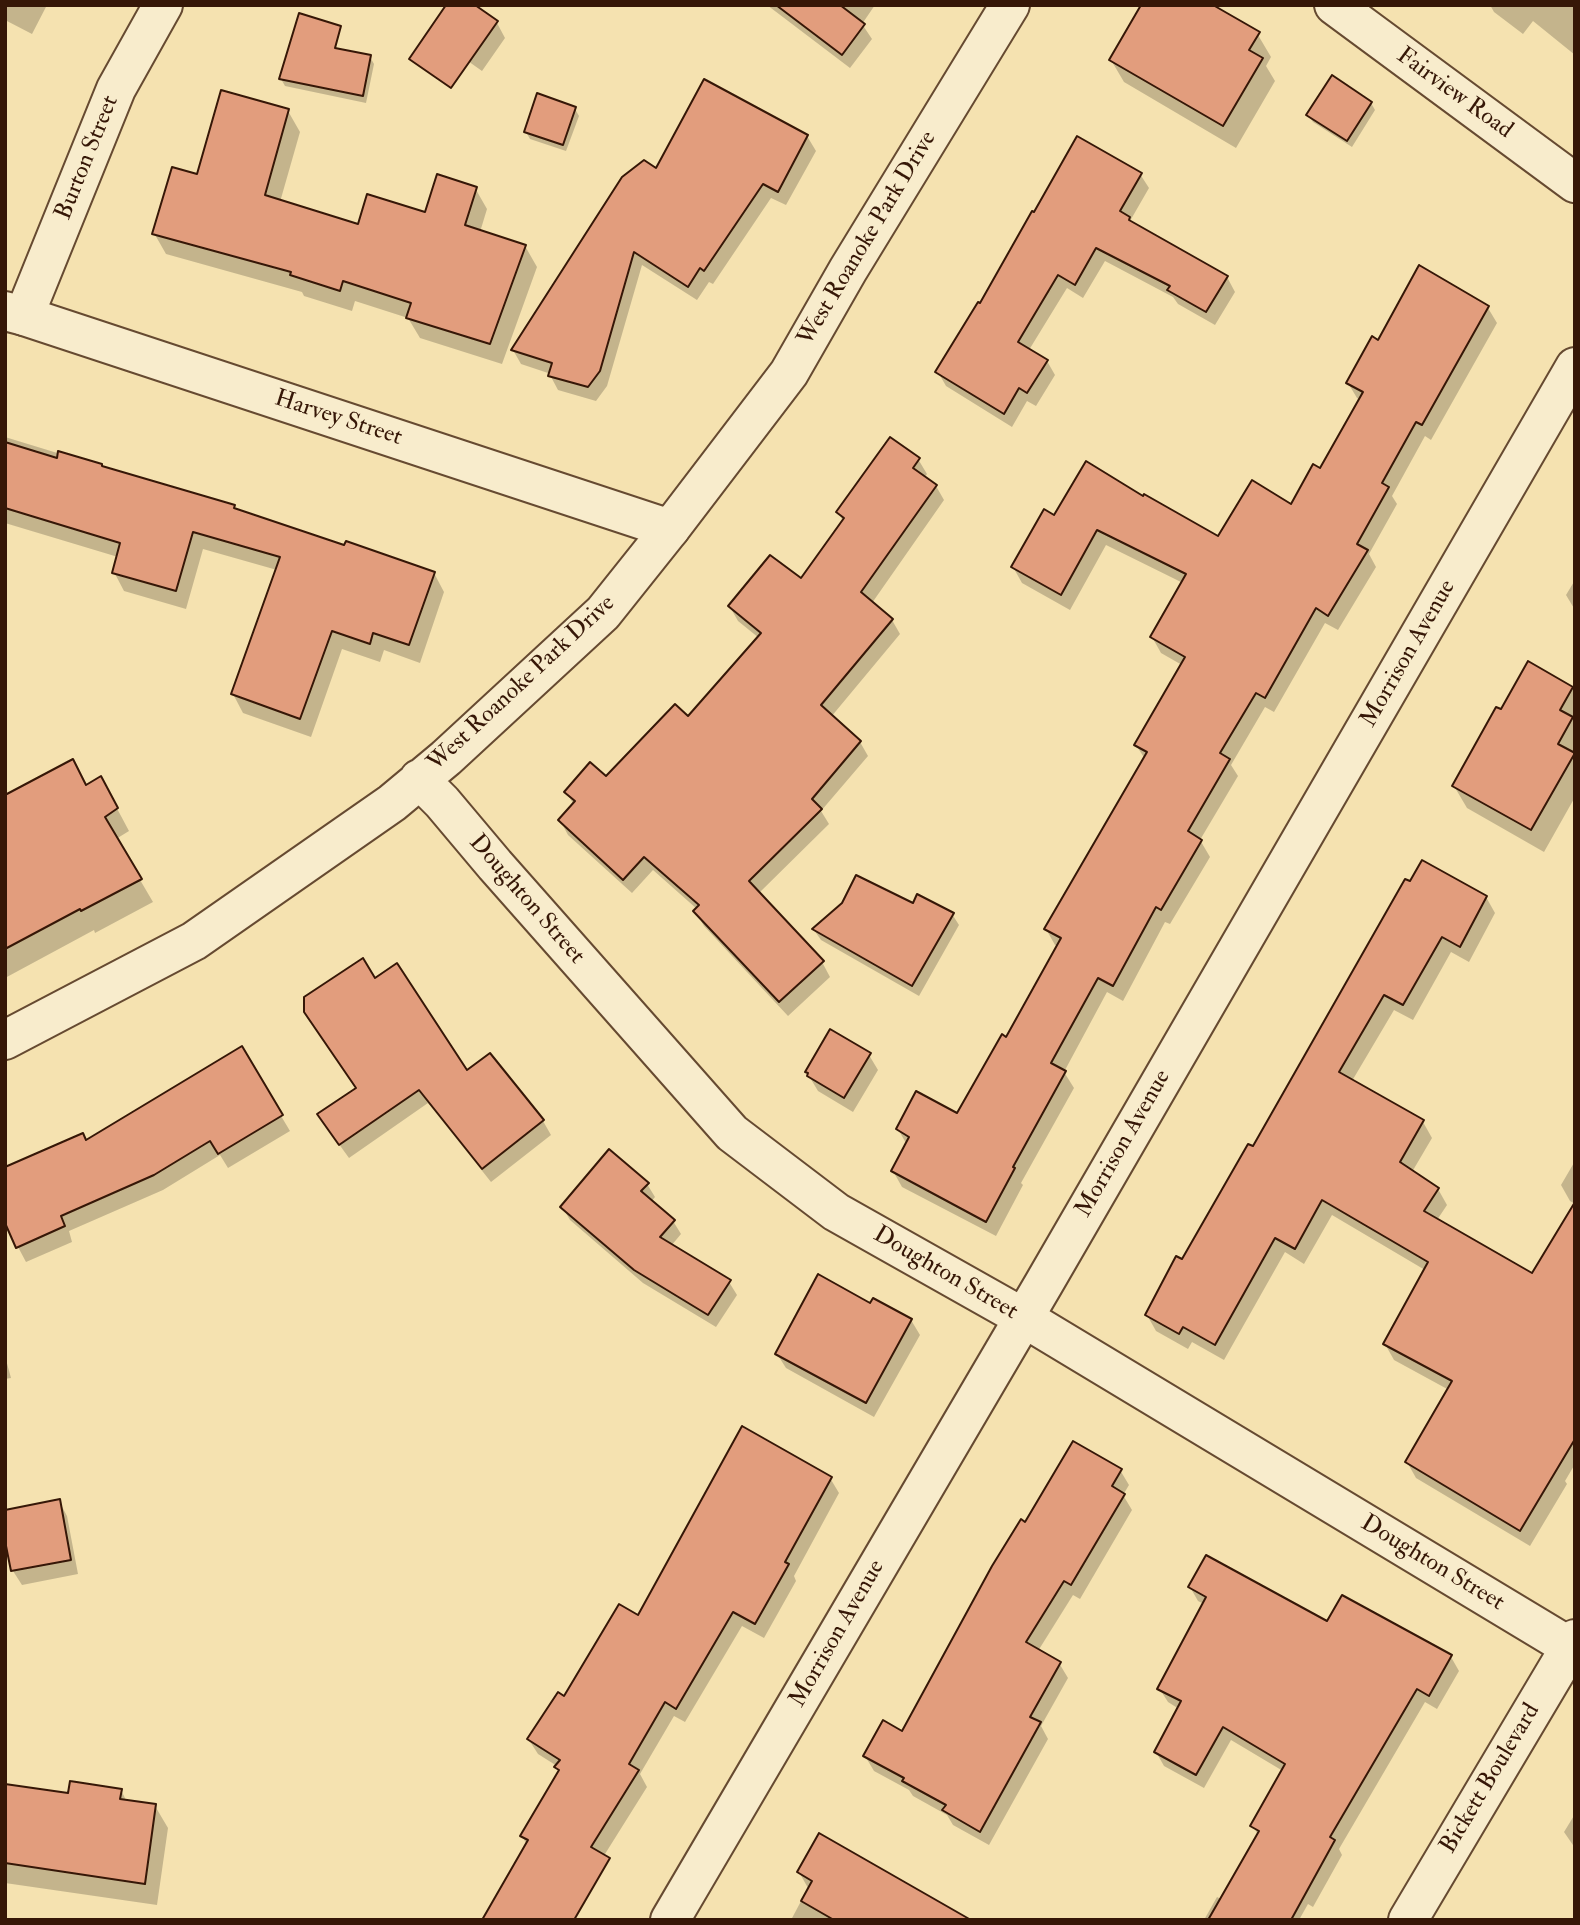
<!DOCTYPE html>
<html>
<head>
<meta charset="utf-8">
<style>
	body { margin:0 }
	#map { position:relative; width:1580px; height:1925px; overflow:hidden; background:#f5e2b0; font-family:"IM FELL Double Pica",serif }
	canvas { display:block }
	.frame { position:absolute; inset:0; border:7px solid #361707; pointer-events:none }
</style>
</head>
<body>
<div id="map">
<canvas width="1580" height="1925"></canvas>
<div class="frame"></div>
</div>
<script>
const g = document.querySelector('canvas').getContext('2d');
g.lineJoin = 'round';
function fill(path, color) { g.fillStyle = color; g.fill(path, 'evenodd'); }
const toPath = rows => new Path2D(rows.map(r => 'M' + r).join(''));
function trace(path, color, width, dash) { g.strokeStyle = color; g.lineWidth = width; g.lineCap = dash ? 'butt' : 'round'; g.setLineDash(dash || []); g.stroke(path); }
function drawText(font, color, halo, rows, align = 'center') {
  g.font = font + ' "IM FELL Double Pica",serif'; g.lineWidth = 6; g.setLineDash([]); g.textBaseline = 'middle'; g.strokeStyle = halo; g.fillStyle = color; for (const [text, x, y, turn = 0] of rows) {
    g.save(); g.translate(x, y); g.rotate((+turn || 0) * Math.PI / 180); g.textAlign = isNaN(turn) ? turn : align; if (halo) g.strokeText(text, 0, 0); g.fillText(text, 0, 0); g.restore();
  }
}
fill(toPath([
	[5,5,47,5,32,34,5,20],
	[767,5,875,5,862,24,872,39,850,68],
	[1490,5,1575,5,1575,55,1533,21,1523,34,1494,12],
	[497,23,505,38,482,71,441,42],
	[1258,35,1271,57,1266,66,1275,81,1236,148,1124,82,1111,60],
	[370,57,374,64,366,103,285,86,281,79],
	[1371,103,1375,110,1352,147,1313,122,1308,115],
	[575,109,579,116,566,151,530,139,526,132],
	[288,111,300,132,280,202,359,227,426,215,475,188,487,209,480,232,525,246,537,267,502,364,420,338,408,318,355,301,352,311,304,296,302,292,166,254,154,233,199,176],
	[807,136,816,151,786,205,771,198,713,284,709,282,697,300,642,265,607,386,596,401,558,390,550,375,551,374,521,364,513,350,657,171],
	[1140,174,1149,188,1130,221,1131,223,1227,277,1235,292,1215,325,1178,304,1173,297,1105,261,1083,298,1067,288,1029,350,1047,361,1055,375,1036,406,1027,401,1012,427,946,386,938,372],
	[1488,308,1497,323,1431,440,1425,436,1392,496,1397,504,1369,554,1376,567,1338,630,1325,623,1274,712,1265,707,1231,765,1238,776,1200,840,1210,857,1170,924,1165,922,1123,1001,1107,992,1064,1072,1074,1088,1021,1183,1023,1185,996,1236,902,1187,893,1171,907,1145,898,1129,958,1115,1007,1039,1058,946,1055,945,1046,929,1145,759,1136,745,1182,665,1161,653,1152,637,1183,583,1106,545,1070,610,1022,583,1013,567,1055,517,1144,498,1218,538,1292,506,1321,471,1360,400,1357,398,1348,383,1379,343],
	[5,437,234,507,236,511,345,548,434,573,444,592,420,663,384,650,380,662,342,649,311,737,243,713,233,694,277,570,203,549,186,609,124,591,114,572,118,557,5,523],
	[918,459,927,474,924,478,936,486,944,500,872,603,892,620,900,634,831,717,860,742,868,756,821,811,829,824,758,894,822,962,830,977,788,1016,704,926,695,911,697,909,653,870,632,893,568,835,560,820,574,805,566,792,606,779,688,719,759,638,738,621,730,607,801,580,843,521,838,512],
	[1575,580,1575,610,1566,595],
	[1572,688,1575,693,1575,797,1544,852,1467,808,1454,786,1501,711],
	[86,787,113,801,129,831,116,839,153,902,95,933,94,930,5,978,5,797],
	[1406,881,1486,897,1495,913,1469,962,1451,952,1413,1020,1394,1010,1352,1081,1423,1122,1432,1138,1412,1172,1438,1189,1447,1205,1437,1220,1533,1275,1575,1205,1575,1464,1565,1481,1567,1484,1530,1546,1416,1478,1407,1462,1449,1390,1394,1360,1385,1344,1425,1270,1332,1215,1304,1264,1285,1252,1224,1360,1192,1342,1188,1349,1156,1331,1147,1315,1183,1261,1253,1149],
	[913,905,952,914,959,925,919,996,821,940,814,930],
	[241,1049,290,1131,228,1168,220,1155,163,1190,69,1231,72,1242,26,1262,18,1247,86,1142],
	[869,1055,878,1070,853,1112,818,1091,809,1076],
	[467,1073,543,1121,551,1135,491,1182,428,1103,349,1158,328,1129,357,1089],
	[1575,1161,1575,1204,1570,1201,1561,1185],
	[647,1184,655,1197,651,1202,673,1221,681,1234,671,1246,729,1282,737,1295,716,1327,643,1283,570,1220,562,1207],
	[871,1306,911,1320,920,1335,874,1417,786,1368,777,1354],
	[5,1356,11,1378,5,1379],
	[1120,1470,1129,1485,1123,1495,1132,1510,1080,1599,1073,1595,1038,1651,1059,1663,1068,1678,1041,1726,1048,1739,989,1845,953,1825,947,1815,913,1796,909,1790,874,1771,865,1756,902,1733,1026,1525],
	[830,1478,839,1493,794,1576,796,1581,764,1638,742,1626,685,1722,674,1716,640,1774,647,1787,600,1862,527,1845,522,1836,559,1772,557,1766,538,1754,529,1740,638,1617],
	[59,1501,67,1516,78,1574,22,1585,13,1571],
	[1190,1587,1451,1657,1459,1671,1437,1709,1425,1702,1339,1849,1342,1855,1313,1907,1308,1904,1299,1920,1204,1920,1217,1897,1221,1899,1258,1835,1253,1826,1283,1771,1231,1740,1204,1788,1164,1766,1156,1752,1179,1709,1168,1702,1159,1688,1204,1604,1198,1601],
	[5,1786,69,1795,121,1790,127,1802,155,1806,168,1828,157,1905,5,1883],
	[1575,1814,1575,1848,1564,1832],
	[799,1872,895,1920,791,1920,808,1888]
]), '#0003');
const building = toPath([
	[446,5,475,5,498,21,451,88,409,59,446,5],
	[776,5,840,5,865,24,842,55,776,5],
	[1141,5,1213,5,1260,32,1249,50,1263,58,1223,126,1109,60,1141,5],
	[299,13,341,26,335,48,371,55,363,96,279,79,299,13],
	[1332,75,1372,102,1347,141,1306,115,1332,75],
	[704,79,808,135,778,192,763,184,704,271,700,268,688,287,634,252,600,371,588,387,548,376,552,363,511,350,622,177,644,160,656,168,704,79],
	[221,90,289,109,265,195,358,224,367,194,425,212,437,174,477,187,465,225,526,245,490,344,406,318,411,303,343,281,340,291,290,275,291,272,152,234,172,167,197,174,221,90],
	[537,93,576,107,563,145,524,132,537,93],
	[1077,136,1142,173,1120,211,1130,217,1129,220,1228,276,1206,312,1167,290,1170,286,1096,248,1075,285,1058,275,1018,342,1048,360,1027,393,1019,388,1004,414,935,372,978,302,980,303,1032,211,1034,212,1077,136],
	[1419,265,1489,306,1422,425,1416,422,1382,483,1389,487,1357,544,1368,550,1328,616,1316,608,1265,698,1256,693,1220,753,1230,759,1188,831,1202,840,1161,910,1156,907,1113,986,1098,978,1051,1063,1066,1071,1013,1167,1015,1168,986,1222,891,1171,909,1137,896,1129,916,1091,957,1113,1002,1034,1006,1037,1061,938,1044,929,1147,752,1134,745,1185,657,1150,637,1186,574,1097,530,1061,595,1011,567,1044,509,1054,515,1086,461,1143,496,1144,494,1218,536,1252,480,1291,504,1313,464,1320,468,1363,392,1346,383,1372,336,1378,340,1419,265],
	[890,437,920,458,913,468,937,485,861,592,893,619,821,705,861,741,812,799,822,809,749,881,824,961,779,1002,693,911,699,905,644,857,623,880,558,820,575,801,564,792,590,762,606,776,675,704,688,716,761,633,728,606,770,555,801,578,844,518,836,512,890,437],
	[5,442,57,458,58,451,102,464,102,466,235,505,234,508,344,545,346,541,435,572,409,645,373,633,370,644,332,631,300,719,231,694,280,557,193,532,176,591,112,573,120,543,5,508,5,442],
	[1528,661,1573,687,1560,710,1573,717,1558,744,1575,753,1531,830,1452,786,1496,707,1501,709,1528,661],
	[73,759,86,785,101,776,118,808,105,817,142,879,81,911,80,909,5,949,5,795,73,759],
	[1422,860,1487,896,1460,947,1442,937,1403,1005,1384,995,1339,1072,1424,1120,1400,1162,1439,1188,1424,1211,1532,1273,1575,1202,1575,1439,1520,1531,1405,1462,1452,1381,1383,1344,1428,1262,1322,1200,1295,1249,1275,1238,1215,1345,1183,1327,1179,1334,1145,1315,1176,1256,1182,1259,1248,1144,1253,1146,1405,879,1410,881,1422,860],
	[856,875,913,903,917,894,954,913,912,986,812,929,842,903,856,875],
	[363,958,375,978,397,963,467,1070,490,1053,544,1120,482,1169,419,1090,339,1145,317,1114,356,1088,304,1012,304,997,363,958],
	[830,1029,871,1053,844,1098,807,1076,808,1073,805,1072,830,1029],
	[242,1046,283,1115,218,1154,210,1141,154,1175,61,1216,65,1226,16,1248,5,1223,5,1167,83,1133,86,1140,242,1046],
	[609,1149,649,1183,641,1191,675,1220,660,1237,731,1280,708,1315,634,1270,560,1207,609,1149],
	[818,1274,870,1303,873,1298,912,1319,866,1403,775,1354,818,1274],
	[742,1426,832,1477,785,1562,789,1564,755,1624,733,1612,676,1709,665,1702,629,1764,639,1770,591,1847,610,1858,574,1920,482,1920,528,1840,520,1836,559,1770,554,1767,560,1760,527,1739,558,1692,564,1696,619,1604,638,1615,742,1426],
	[1073,1441,1122,1469,1112,1486,1125,1494,1071,1585,1064,1581,1026,1642,1061,1662,1030,1717,1041,1722,980,1832,942,1810,946,1805,902,1781,904,1778,863,1756,883,1720,902,1731,992,1566,1021,1519,1025,1522,1073,1441],
	[60,1499,71,1560,11,1571,5,1541,5,1510,60,1499],
	[1206,1555,1327,1621,1342,1595,1452,1655,1429,1696,1417,1689,1330,1837,1335,1840,1291,1920,1208,1920,1259,1831,1250,1826,1285,1764,1223,1727,1196,1775,1154,1752,1181,1701,1157,1689,1206,1597,1188,1587,1206,1555],
	[70,1781,122,1789,120,1799,156,1804,145,1884,5,1863,5,1784,68,1793,70,1781],
	[819,1833,971,1920,834,1920,801,1901,812,1881,797,1872,819,1833]
]);
fill(building, '#e29d7d');
trace(building, '#361707', 2);
const minor = toPath([
	[24,316,116,89,163,5],
	[419,779,442,802,495,865,732,1133,836,1212,1024,1318,1570,1647],
	[5,1040,194,941,392,803,446,758,603,613,670,529],
	[670,1920,1043,1285,1575,367],
	[1408,1920,1575,1639]
]);
const tertiary = toPath([
	[1334,5,1575,183],
	[5,311,24,316,670,529,789,373,848,270,1010,5]
]);
trace(minor, '#664a31', 42);
trace(tertiary, '#664a31', 42);
trace(minor, '#f8eccc', 38);
trace(tertiary, '#f8eccc', 38);
drawText('24px', '#361707', '#f8eccc', [
	["Fairview Road",1454,94,36],
	["Burton Street",88,158,-68],
	["West Roanoke Park Drive",868,239,-59],
	["Harvey Street",338,419,18],
	["Morrison Avenue",1409,654,-60],
	["West Roanoke Park Drive",522,684,-43],
	["Doughton Street",526,900,49],
	["Morrison Avenue",1124,1144,-60],
	["Doughton Street",945,1274,30],
	["Doughton Street",1432,1564,31],
	["Morrison Avenue",838,1634,-60],
	["Bickett Boulevard",1491,1779,-59]
]);
</script>
</body>
</html>
